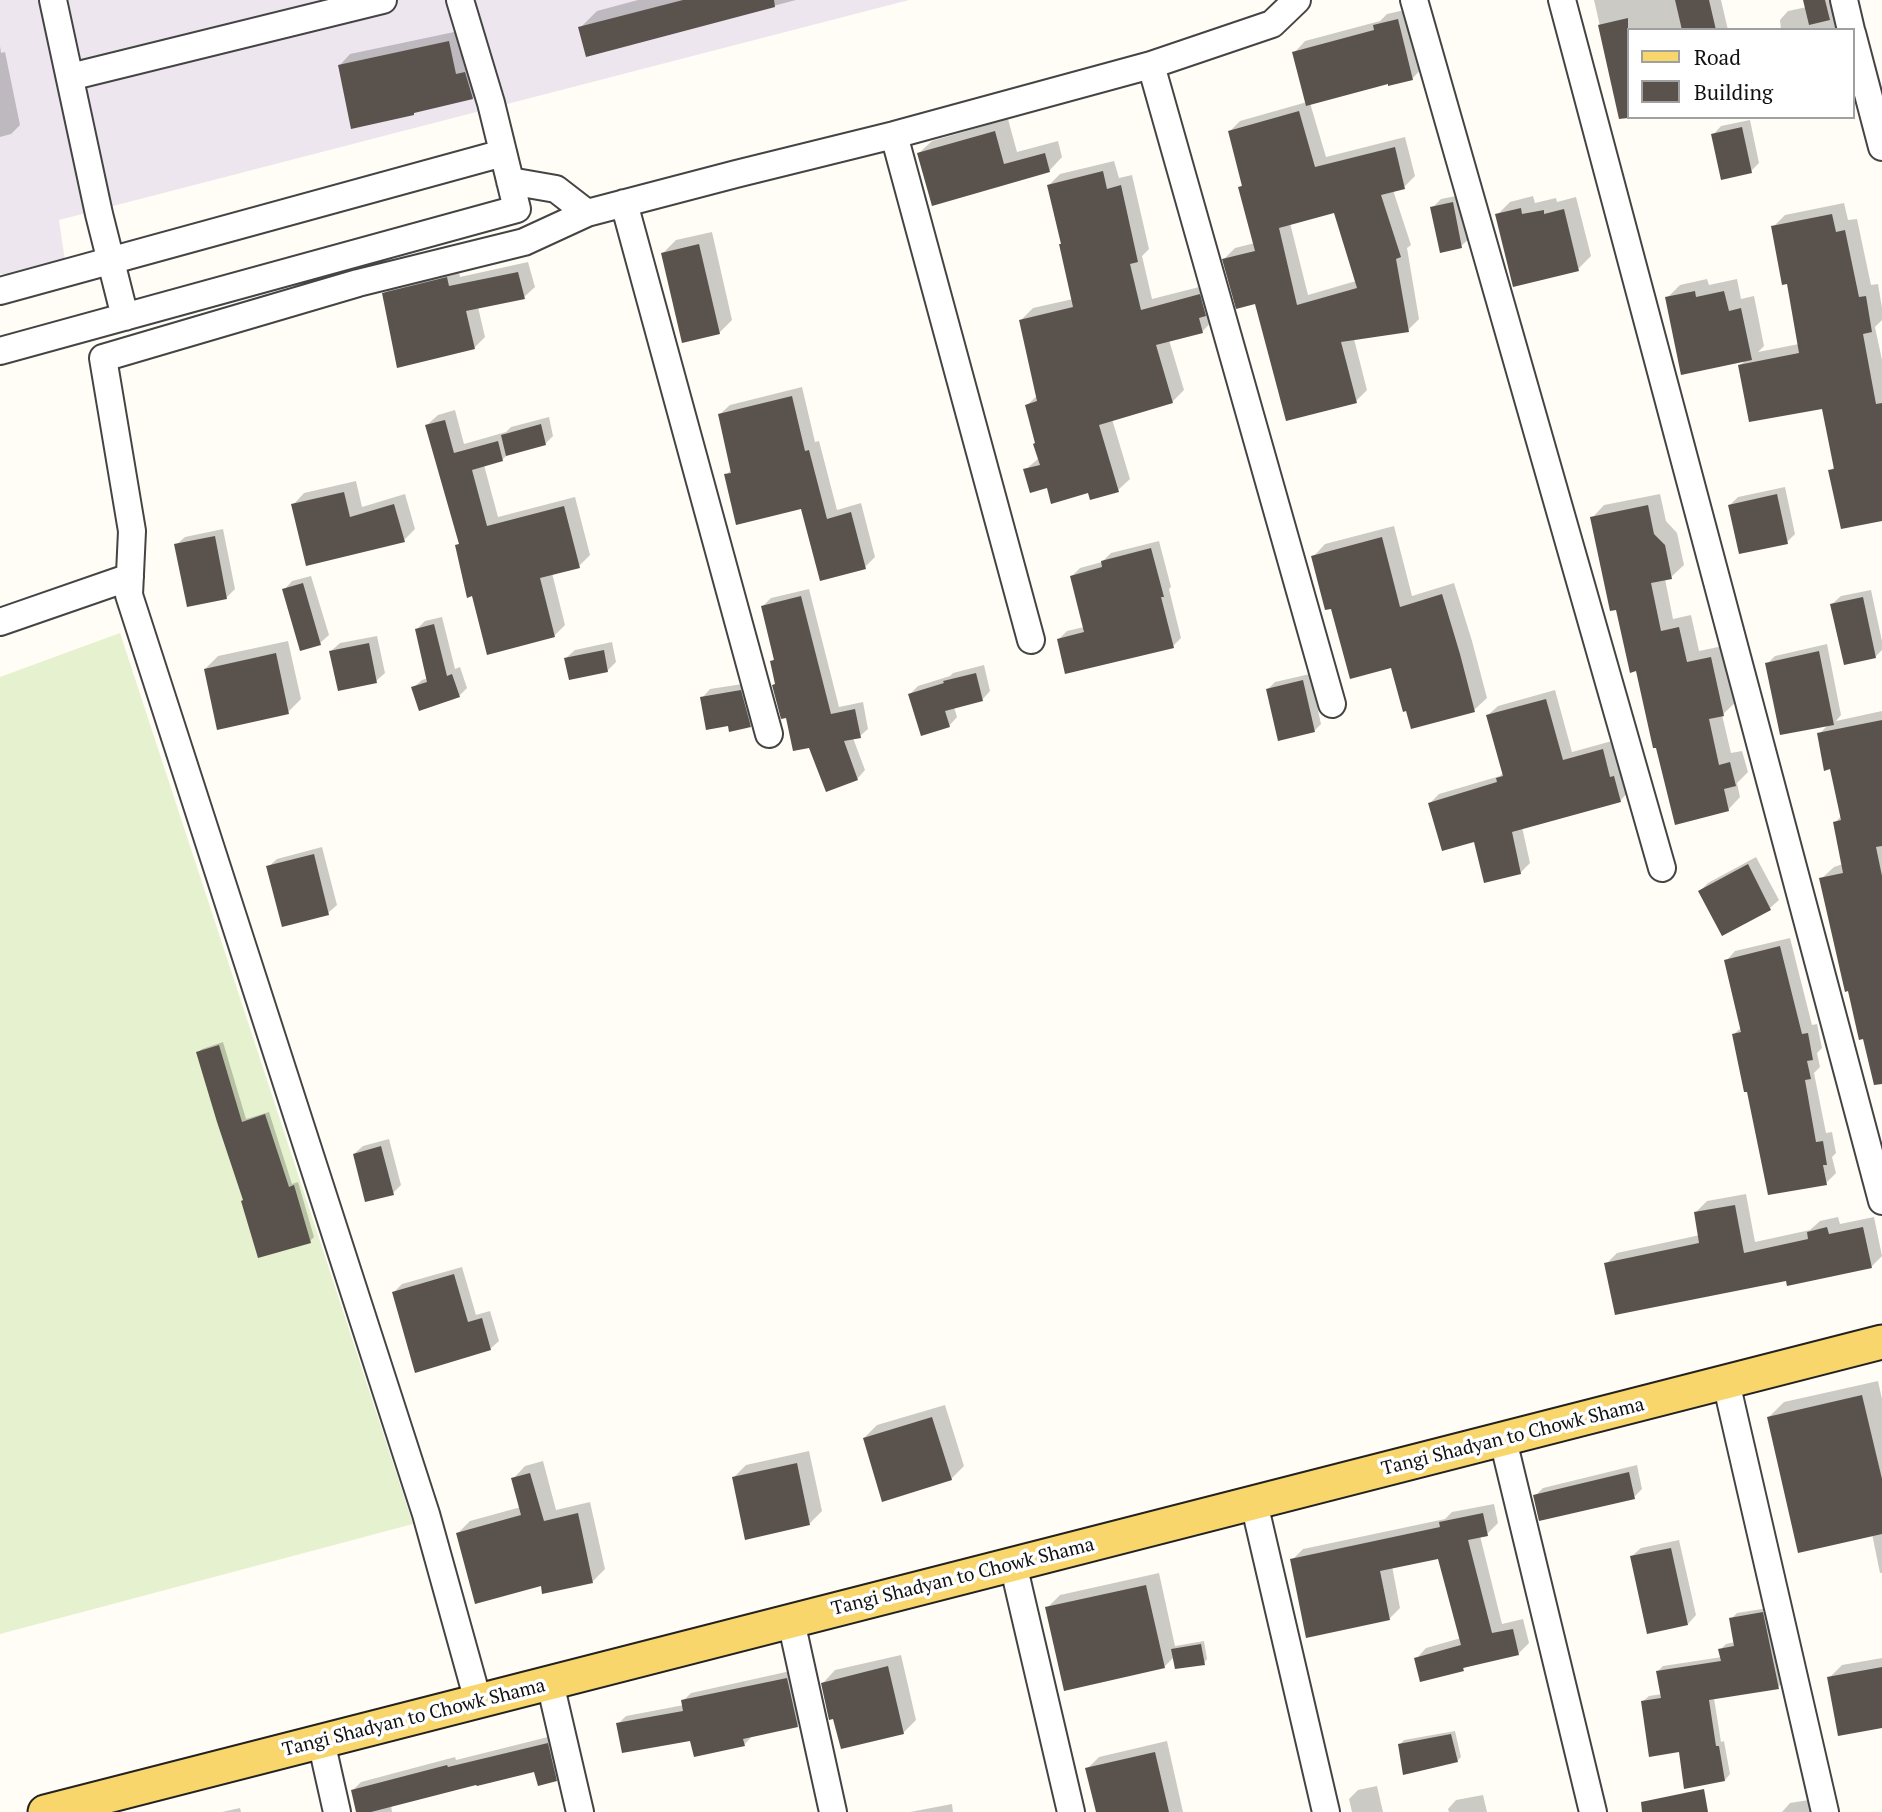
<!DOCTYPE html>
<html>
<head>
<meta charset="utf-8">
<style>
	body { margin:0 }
	#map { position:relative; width:1882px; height:1812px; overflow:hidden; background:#fffdf5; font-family:"PT Serif",serif }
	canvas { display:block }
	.legend { position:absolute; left:1627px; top:28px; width:228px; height:91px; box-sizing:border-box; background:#fff; border:2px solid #a0a0a0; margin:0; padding:9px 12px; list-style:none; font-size:21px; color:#111 }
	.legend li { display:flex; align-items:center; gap:14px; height:35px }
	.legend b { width:35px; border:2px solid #a0a0a0 }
</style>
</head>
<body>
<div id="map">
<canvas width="1882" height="1812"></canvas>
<ul class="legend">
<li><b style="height:9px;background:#f9d66b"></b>Road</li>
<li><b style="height:19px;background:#5a524d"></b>Building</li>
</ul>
</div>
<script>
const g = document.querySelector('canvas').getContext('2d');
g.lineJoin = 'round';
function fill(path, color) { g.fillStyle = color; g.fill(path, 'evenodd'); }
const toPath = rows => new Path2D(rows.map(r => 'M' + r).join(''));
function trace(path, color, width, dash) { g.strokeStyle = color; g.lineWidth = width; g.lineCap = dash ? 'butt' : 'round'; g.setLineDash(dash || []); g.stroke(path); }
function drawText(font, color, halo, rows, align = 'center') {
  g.font = font + ' "PT Serif",serif'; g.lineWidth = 7; g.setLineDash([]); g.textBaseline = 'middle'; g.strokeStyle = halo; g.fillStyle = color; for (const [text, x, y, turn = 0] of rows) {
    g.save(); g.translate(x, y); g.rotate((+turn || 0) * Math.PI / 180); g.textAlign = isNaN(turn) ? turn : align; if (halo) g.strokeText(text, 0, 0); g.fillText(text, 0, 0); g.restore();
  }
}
fill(toPath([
	[0,0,909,0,59,220,65,261,17,274,0,274]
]), '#eee6ef');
fill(toPath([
	[120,633,413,1524,0,1634,0,677]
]), '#e6f2cf');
fill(toPath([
	[638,0,796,0,587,55,580,28,597,11],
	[1594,0,1721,0,1728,30,1628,30,1628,85,1614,88],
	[1807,0,1835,0,1841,30,1781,30,1780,20,1788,11,1807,7],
	[1409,9,1423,67,1412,79,1389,82,1310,103,1326,157,1405,137,1415,176,1404,187,1393,190,1411,245,1407,248,1419,319,1408,330,1354,339,1367,390,1356,401,1256,302,1224,259,1235,248,1255,243,1240,187,1243,184,1229,132,1240,121,1307,102,1294,53,1305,41,1380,21,1387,14],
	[1335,211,1356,281,1308,295,1290,223],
	[459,31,483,87,473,98,416,111,413,114,340,65,350,54],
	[0,46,1,53,5,52,20,125,11,134,0,137],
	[1008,119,1017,152,1058,141,1062,157,1050,170,934,204,919,153,932,141],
	[1750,120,1759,163,1751,171,1713,135,1721,126],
	[1114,161,1119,178,1132,175,1149,249,1142,256,1152,299,1211,284,1213,320,1202,332,1169,340,1184,390,1172,402,1112,419,1130,479,1118,490,1091,498,1089,491,1048,486,1025,470,1039,458,1027,405,1038,395,1021,320,1033,308,1073,299,1062,243,1049,185,1060,174],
	[1461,195,1470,238,1461,246,1432,208,1441,199],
	[1533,196,1535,203,1556,198,1557,202,1576,197,1591,256,1578,269,1497,215,1510,202],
	[1844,203,1848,220,1857,219,1871,285,1878,284,1882,308,1882,320,1875,327,1882,360,1882,519,1830,471,1835,466,1823,407,1740,365,1746,360,1667,298,1680,285,1707,279,1709,285,1737,279,1741,299,1754,296,1764,346,1758,352,1799,344,1788,282,1773,227,1785,215],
	[712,232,732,320,719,333,663,253,676,240],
	[528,262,535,287,524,297,478,307,485,337,474,348,384,294,395,283,458,268,460,277],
	[802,387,815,442,819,441,837,510,861,503,875,557,865,567,803,507,726,475,732,469,719,415,730,405],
	[455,410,464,444,506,432,511,427,549,417,553,436,545,444,509,453,502,460,484,465,498,517,575,497,590,555,579,566,552,573,565,625,554,636,473,594,457,546,460,542,427,425,438,415],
	[356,481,362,507,405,494,415,529,404,540,293,505,304,493],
	[1785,487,1795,534,1787,542,1730,505,1738,497],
	[1660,494,1666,521,1677,533,1684,565,1671,577,1665,579,1673,619,1691,615,1699,651,1723,646,1736,702,1722,715,1731,753,1742,751,1748,772,1737,783,1740,797,1728,810,1637,669,1592,518,1604,505],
	[1394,526,1412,596,1454,583,1472,641,1487,698,1474,710,1392,666,1332,606,1313,557,1325,544],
	[223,529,235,589,226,598,176,545,185,537],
	[1159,541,1171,587,1169,589,1181,638,1173,646,1059,639,1067,631,1084,627,1071,577,1080,568,1102,562,1111,553],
	[311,576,329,635,320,643,284,590,292,581],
	[809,589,839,707,863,702,868,729,860,736,853,738,865,770,858,778,827,790,810,746,788,716,772,661,775,658,763,606,771,598],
	[1871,590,1882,641,1882,650,1875,657,1832,604,1841,596],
	[442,617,455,669,460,667,467,688,459,696,413,688,422,680,428,678,417,629,425,621],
	[377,636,385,673,376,681,331,651,340,643],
	[288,641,301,699,288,712,205,669,218,656],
	[612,642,616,662,607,671,566,658,575,650],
	[1827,644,1841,715,1836,721,1882,711,1882,1033,1821,879,1834,867,1843,864,1835,823,1842,815,1832,767,1819,734,1829,724,1767,664,1775,656],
	[984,665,990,691,982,700,954,707,957,717,949,726,910,694,918,686,950,676,953,673],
	[1310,674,1321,724,1314,731,1268,689,1275,682],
	[749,683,758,717,750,725,729,724,702,698,710,689],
	[1555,690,1572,752,1612,741,1619,768,1623,767,1629,791,1620,801,1522,827,1530,863,1520,873,1430,803,1439,794,1500,776,1504,772,1488,715,1498,706],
	[322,847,337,905,328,913,268,867,277,859],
	[1756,857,1779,900,1770,908,1723,933,1700,891,1708,883],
	[1790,938,1812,1025,1817,1024,1822,1048,1817,1053,1820,1067,1814,1073,1826,1133,1832,1132,1836,1153,1832,1157,1836,1173,1826,1183,1734,1034,1742,1027,1726,961,1735,951],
	[223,1042,246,1119,269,1112,292,1184,298,1182,314,1237,310,1241,245,1199,198,1052,202,1049],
	[389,1139,401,1185,393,1193,354,1154,363,1146],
	[1746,1194,1755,1242,1810,1230,1820,1221,1838,1217,1840,1224,1874,1217,1882,1256,1872,1266,1788,1279,1606,1264,1617,1253,1700,1235,1696,1212,1707,1201],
	[462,1267,476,1315,490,1311,499,1341,490,1349,394,1292,402,1284],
	[1878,1381,1882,1399,1882,1573,1880,1573,1872,1534,1768,1418,1784,1402],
	[945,1405,964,1466,951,1479,864,1438,877,1425],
	[809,1451,822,1511,810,1523,733,1478,746,1465],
	[543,1461,556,1510,590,1502,605,1569,593,1581,542,1584,458,1533,470,1521,521,1507,513,1479,525,1466],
	[1637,1465,1642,1489,1634,1497,1535,1496,1543,1488],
	[1494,1504,1498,1523,1487,1534,1480,1536,1502,1624,1523,1619,1529,1643,1518,1654,1467,1665,1463,1669,1416,1659,1426,1648,1461,1638,1440,1557,1392,1566,1400,1608,1389,1619,1292,1560,1303,1549,1445,1519,1452,1512],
	[1679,1540,1696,1615,1688,1624,1632,1556,1641,1548],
	[1159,1573,1175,1646,1204,1641,1207,1659,1204,1663,1174,1657,1164,1667,1047,1608,1060,1595],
	[1768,1608,1783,1682,1778,1687,1714,1698,1721,1742,1724,1741,1730,1774,1725,1780,1680,1751,1643,1701,1649,1696,1662,1694,1658,1671,1663,1666,1722,1657,1720,1650,1726,1644,1735,1642,1731,1619,1737,1613],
	[901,1655,916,1720,903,1733,823,1683,835,1670],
	[1882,1658,1882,1726,1829,1678,1842,1665],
	[795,1670,806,1717,797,1725,753,1735,744,1745,618,1724,626,1716,684,1705,683,1701,691,1693],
	[1455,1731,1461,1757,1457,1761,1400,1744,1404,1740],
	[556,1735,564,1771,556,1779,536,1770,391,1805,392,1812,358,1812,353,1790,361,1782,455,1757,456,1760],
	[1167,1741,1183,1812,1097,1812,1087,1769,1099,1757],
	[1377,1786,1383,1812,1352,1812,1349,1799,1358,1790],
	[1483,1795,1487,1812,1449,1812,1448,1809,1456,1800],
	[1815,1799,1820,1812,1782,1812,1790,1803],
	[952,1804,953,1812,910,1812],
	[240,1808,241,1812,222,1812]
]), '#0003');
fill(toPath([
	[683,0,774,0,775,7,586,57,578,27],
	[1675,0,1709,0,1716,30,1682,30],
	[1803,0,1825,0,1830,20,1809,25],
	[1628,18,1628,118,1619,119,1598,25],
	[1398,19,1413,80,1388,86,1388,84,1306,106,1292,52,1374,30,1373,25],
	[449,41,456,74,465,72,473,99,414,113,414,115,351,129,338,65],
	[1299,111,1315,167,1395,147,1405,189,1381,195,1401,257,1396,259,1409,332,1341,342,1357,403,1286,421,1255,304,1236,309,1222,259,1255,251,1238,187,1242,186,1228,131],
	[1334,213,1357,288,1297,305,1279,228],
	[1742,127,1752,173,1721,180,1711,134],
	[995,131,1004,164,1045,153,1050,172,932,206,917,153],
	[1103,171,1107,189,1121,185,1138,262,1130,264,1141,310,1200,294,1206,316,1199,318,1203,333,1156,345,1173,403,1099,425,1119,492,1090,500,1088,493,1051,504,1047,488,1030,493,1023,469,1040,465,1033,444,1035,443,1025,405,1037,401,1019,320,1073,307,1059,244,1061,244,1047,185],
	[1453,202,1462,248,1440,253,1430,207],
	[1521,208,1522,214,1544,210,1544,214,1564,209,1579,271,1513,287,1495,214],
	[1832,214,1836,232,1845,230,1859,297,1866,296,1872,332,1863,334,1876,404,1882,403,1882,521,1841,529,1828,470,1834,469,1822,409,1749,422,1738,365,1799,353,1787,284,1782,285,1771,226],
	[699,244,720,334,682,343,661,253],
	[518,272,525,299,466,311,475,349,397,368,382,293,447,277,449,286],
	[1695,291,1696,297,1724,291,1729,311,1741,308,1752,360,1681,375,1665,297],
	[792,396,805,451,809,450,827,519,851,512,866,569,820,581,801,509,736,525,724,474,731,473,718,414],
	[445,420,454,453,498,441,503,461,472,470,487,526,564,506,580,568,540,578,555,637,487,655,472,596,467,598,455,545,459,544,425,425],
	[541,424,546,445,506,456,501,435],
	[344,492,350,517,394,504,405,542,306,566,291,504],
	[1777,494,1788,544,1739,554,1728,505],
	[1648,505,1654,534,1665,545,1672,579,1651,583,1661,631,1679,627,1687,662,1711,657,1724,716,1709,719,1719,765,1730,762,1736,786,1724,789,1729,811,1675,825,1656,748,1653,748,1636,671,1630,673,1616,610,1610,611,1590,517],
	[215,536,227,599,187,607,174,544],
	[1382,537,1400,607,1442,594,1460,654,1475,712,1411,729,1406,711,1403,712,1391,668,1350,679,1331,609,1325,610,1311,556],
	[1151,548,1164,597,1161,597,1174,648,1065,674,1057,639,1084,632,1070,576,1102,567,1101,561],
	[303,583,321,645,300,651,282,589],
	[801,596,831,714,855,709,861,738,844,741,858,780,826,792,809,748,793,751,786,718,781,719,772,685,775,684,770,661,774,660,761,606],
	[1863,597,1876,658,1844,665,1830,604],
	[434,624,447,676,452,674,460,697,419,711,411,687,427,682,415,629],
	[369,643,377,683,338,691,329,651],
	[604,650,608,672,569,680,564,658],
	[1819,651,1834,725,1780,735,1765,663],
	[276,653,289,714,217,730,204,669],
	[976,673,983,701,945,711,950,727,921,736,908,694,944,683,943,681],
	[1303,680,1315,732,1278,741,1266,689],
	[741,690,751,727,729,732,728,726,706,730,700,697],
	[1546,699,1563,760,1603,749,1610,777,1614,776,1621,802,1512,832,1521,874,1484,883,1474,842,1442,851,1428,803,1497,782,1496,778,1503,776,1486,715],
	[1882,720,1882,846,1876,847,1882,876,1882,1084,1874,1085,1863,1039,1859,1040,1848,991,1845,992,1819,878,1843,873,1833,822,1841,820,1830,769,1824,771,1817,733],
	[314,854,329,915,282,927,266,866],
	[1748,864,1771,910,1722,936,1698,891],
	[1780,946,1802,1034,1808,1033,1813,1060,1807,1061,1811,1079,1805,1080,1816,1142,1823,1141,1827,1165,1823,1165,1827,1185,1768,1195,1747,1092,1744,1092,1732,1034,1741,1032,1724,960],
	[219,1045,242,1122,265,1114,289,1187,294,1185,311,1243,258,1258,241,1201,243,1200,217,1122,196,1052],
	[381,1146,394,1195,365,1202,353,1154],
	[1735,1205,1744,1253,1808,1239,1807,1232,1827,1227,1829,1234,1863,1227,1872,1268,1787,1286,1786,1281,1615,1315,1604,1263,1699,1243,1694,1212],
	[454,1274,468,1322,482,1318,491,1350,415,1373,392,1292],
	[1862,1395,1882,1479,1882,1534,1798,1553,1767,1417],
	[932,1417,952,1480,882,1502,863,1438],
	[797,1463,810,1525,745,1540,732,1477],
	[1629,1472,1635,1499,1539,1521,1533,1495],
	[530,1473,544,1521,578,1513,593,1583,542,1594,541,1586,475,1604,456,1533,521,1515,511,1478],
	[1483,1513,1488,1536,1468,1540,1492,1633,1513,1629,1519,1655,1463,1668,1464,1671,1420,1682,1414,1658,1461,1645,1438,1559,1380,1571,1390,1620,1306,1638,1290,1559,1440,1527,1439,1522],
	[1671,1548,1688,1625,1647,1634,1630,1556],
	[1146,1585,1165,1668,1064,1691,1045,1607],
	[1763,1612,1779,1689,1709,1700,1716,1746,1719,1746,1725,1781,1684,1789,1679,1752,1649,1757,1641,1701,1661,1698,1656,1671,1721,1661,1718,1649,1734,1646,1729,1618],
	[1201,1644,1205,1665,1175,1669,1171,1649],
	[888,1666,904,1734,841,1749,833,1719,829,1720,821,1683],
	[1882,1667,1882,1728,1838,1736,1827,1677],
	[787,1678,798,1727,743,1739,745,1746,694,1757,690,1741,622,1753,616,1723,683,1711,681,1700],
	[1451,1734,1458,1762,1403,1775,1398,1744],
	[548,1743,557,1781,538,1786,534,1772,477,1786,476,1785,371,1812,356,1812,351,1790,447,1765,448,1767],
	[1155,1752,1169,1812,1096,1812,1085,1768],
	[1704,1789,1708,1812,1642,1812,1641,1802]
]), '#5a524d');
const minor = toPath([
	[53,0,99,214,125,317],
	[1414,0,1662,868],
	[1562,0,1882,1201],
	[1844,0,1851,30],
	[1852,33,1882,147],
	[1151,65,1332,704],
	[70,77,383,0],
	[894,135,1031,640],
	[510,181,556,189,587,213],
	[624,203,769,734],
	[0,291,503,153],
	[0,351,517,209,491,103,460,0],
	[0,622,130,577],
	[1726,1382,1825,1812],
	[1503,1440,1593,1812],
	[1254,1503,1326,1812],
	[1013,1564,1071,1812],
	[791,1621,833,1812],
	[550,1683,580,1812],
	[478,1701,426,1514,129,595,132,531,103,358,358,283,524,242,587,213,736,174,894,135,1151,65,1272,24,1297,0],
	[321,1741,337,1812]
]);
const major = toPath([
	[45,1812,1882,1342]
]);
trace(minor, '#444', 30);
trace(major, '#222', 37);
trace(minor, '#fff', 26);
trace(major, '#f9d66b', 33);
drawText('19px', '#111', '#fff', [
	["Tangi Shadyan to Chowk Shama",1513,1437,-14],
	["Tangi Shadyan to Chowk Shama",963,1577,-14],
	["Tangi Shadyan to Chowk Shama",414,1718,-14]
]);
</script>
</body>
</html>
